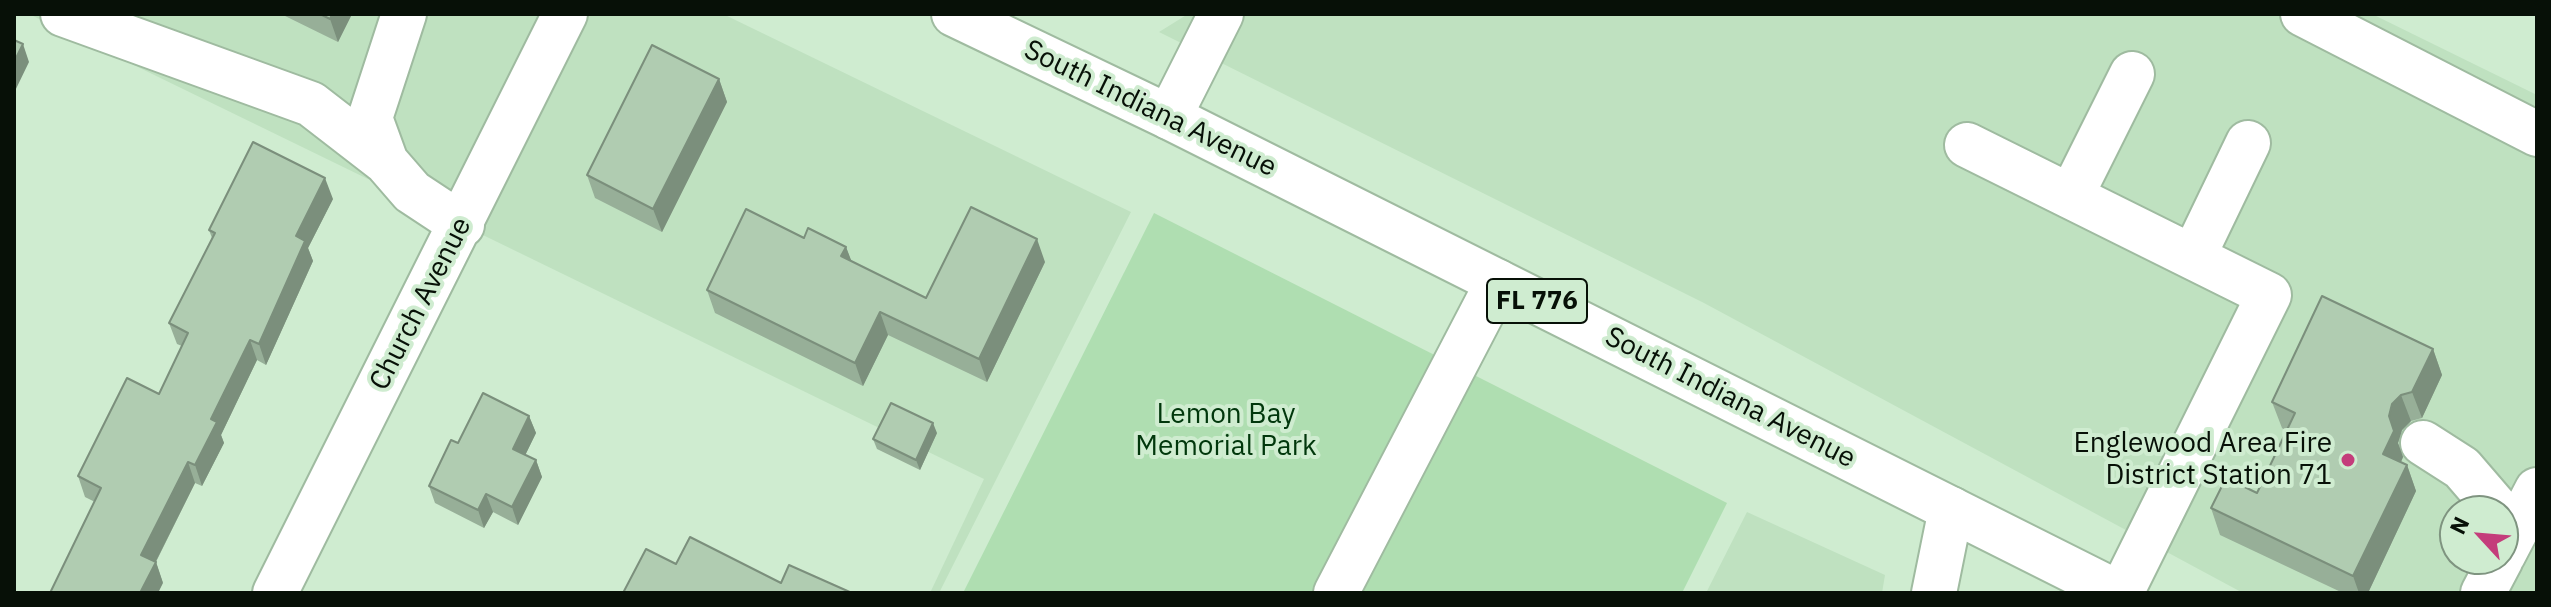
<!DOCTYPE html>
<html>
<head>
<meta charset="utf-8">
<style>
	body { margin:0 }
	#map { position:relative; width:2551px; height:607px; overflow:hidden; background:#cfecd0; font-family:"IBM Plex Sans",sans-serif }
	canvas { display:block }
	.frame { position:absolute; inset:0; border:16px solid #071007; pointer-events:none }
	.north { position:absolute; left:2439px; top:495px; width:80px; height:80px; box-sizing:border-box; background:#cfecd0; border:2px solid #7f9480; border-radius:50%; rotate:296deg; font-size:22px; font-weight:700; line-height:32px; text-align:center; color:#071007 }
	.north::after { content:''; display:block; margin:auto; width:28px; height:36px; background:#c43d7b; clip-path:polygon(50% 0,100% 100%,50% 72%,0 100%) }
</style>
</head>
<body>
<div id="map">
<canvas width="2551" height="607"></canvas>
<div class="frame"></div>
<div class="north">N</div>
</div>
<script>
const g = document.querySelector('canvas').getContext('2d');
g.lineJoin = 'round';
function fill(path, color) { g.fillStyle = color; g.fill(path, 'evenodd'); }
const toPath = rows => new Path2D(rows.map(r => 'M' + r).join(''));
function trace(path, color, width, dash) { g.strokeStyle = color; g.lineWidth = width; g.lineCap = dash ? 'butt' : 'round'; g.setLineDash(dash || []); g.stroke(path); }
function drawText(font, color, halo, rows, align = 'center') {
  g.font = font + ' "IBM Plex Sans",sans-serif'; g.lineWidth = 8; g.setLineDash([]); g.textBaseline = 'middle'; g.strokeStyle = halo; g.fillStyle = color; for (const [text, x, y, turn = 0] of rows) {
    g.save(); g.translate(x, y); g.rotate((+turn || 0) * Math.PI / 180); g.textAlign = isNaN(turn) ? turn : align; if (halo) g.strokeText(text, 0, 0); g.fillText(text, 0, 0); g.restore();
  }
}
fill(toPath([
	[29,14,723,14,1131,212,939,593,930,593,984,479],
	[1188,14,2372,14,2537,95,2537,593,2243,593,1704,303,1159,32],
	[2455,511,2503,511,2503,559,2455,559],
	[1747,512,1885,575,1882,593,1706,593]
]), '#bfe1c0');
fill(toPath([
	[1154,213,1727,503,1682,593,963,593]
]), '#afdeb1');
const minor = toPath([
	[63,14,311,104,386,162],
	[404,14,370,118,386,162,412,192,462,225],
	[2303,14,2537,134],
	[1169,117,1221,14],
	[1967,145,2269,295,2121,593],
	[2071,196,2132,74],
	[2193,257,2248,143],
	[2423,443,2462,468,2499,511],
	[2503,555,2537,490],
	[275,593,565,14],
	[1336,593,1498,282],
	[1934,593,1951,509],
	[2483,593,2501,559]
]);
const major = toPath([
	[954,14,1169,117,2118,593]
]);
trace(minor, '#9fbba0', 48);
trace(major, '#9fbba0', 48);
trace(minor, '#fff', 44);
trace(major, '#fff', 44);
fill(toPath([
	[281,14,352,14,338,42],
	[719,79,727,102,662,232,595,198,587,175],
	[333,199,308,248,313,261,266,365,257,360,221,435,224,443,202,486,195,483,156,562,163,583,95,502,85,497,78,476,159,394,182,346,177,344,169,323,212,238,209,230],
	[804,238,846,247,851,261,926,298,1045,262,987,382,888,335,863,386,715,313,707,290],
	[2433,349,2442,375,2422,418,2411,421,2402,430,2398,443,2403,457,2401,462,2407,465,2416,491,2368,593,2343,593,2220,535,2211,508,2257,493,2286,431,2282,428,2272,402],
	[529,416,536,433,525,455,536,460,542,477,518,525,493,512,484,528,435,503,429,486,458,443],
	[937,433,920,470,877,449,873,439]
]), '#97af98');
fill(toPath([
	[332,14,352,14,338,42,330,19],
	[23,44,29,62,14,93,14,62],
	[719,79,727,102,662,232,653,209],
	[325,178,333,199,308,248,313,261,266,365,259,344,296,236],
	[1037,239,1045,262,987,382,979,359],
	[846,247,855,270,841,256],
	[880,312,888,335,863,386,855,363],
	[250,340,257,360,221,435,224,443,202,486,195,465,211,419],
	[2433,349,2442,375,2422,418,2412,392],
	[2401,395,2411,421,2402,430,2398,443,2403,457,2393,480,2383,454,2389,416,2392,404],
	[529,416,536,433,520,466,513,449],
	[933,423,937,433,920,470,916,460],
	[536,460,542,477,518,525,512,507],
	[188,462,195,483,149,575,141,555],
	[2407,465,2416,491,2368,593,2359,593,2353,576],
	[486,494,493,512,484,528,478,510],
	[156,562,163,583,158,593,140,593]
]), '#7b8f7c');
const building = toPath([
	[320,14,332,14,330,19,320,14],
	[14,40,23,44,14,62,14,40],
	[652,45,719,79,653,209,587,175,652,45],
	[253,142,325,178,296,236,305,241,259,344,250,340,211,419,217,422,195,465,188,462,141,555,156,562,140,593,50,593,101,488,78,476,127,378,159,394,188,333,169,323,215,233,209,230,253,142],
	[971,207,1037,239,979,359,880,312,855,363,707,290,746,209,804,238,808,228,846,247,841,256,926,298,971,207],
	[2322,296,2433,349,2412,392,2401,395,2392,404,2389,416,2394,431,2383,454,2407,465,2353,576,2211,508,2226,478,2257,493,2295,413,2272,402,2322,296],
	[483,393,529,416,513,449,536,460,512,507,486,494,478,510,429,486,451,440,458,443,483,393],
	[891,403,933,423,916,460,873,439,891,403],
	[690,537,781,583,789,565,852,593,623,593,646,549,676,564,690,537]
]);
fill(building, '#b0ccb1');
trace(building, '#7b8f7c', 2);
for (const [x, y, r, color] of [
	[2348,460,8,"#c43d7b"]
]) { const dot = new Path2D(); dot.arc(x, y, r, 0, 2 * Math.PI); g.fillStyle = color; g.fill(dot); trace(dot, '#cfecd0', 3); }
for (const [x, y, w] of [
	[1537,301,100]
]) { const box = new Path2D(); box.roundRect(x - w / 2, y - 22, w, 44, 6); g.fillStyle = '#cfecd0'; g.fill(box); trace(box, '#071007', 2); }
drawText('bold 26px', '#071007', null, [
	["FL 776",1537,301]
]);
drawText('28px', '#071007', '#cfecd0', [
	["South Indiana Avenue",1150,109,26],
	["Church Avenue",421,304,-63],
	["South Indiana Avenue",1730,398,27]
]);
drawText('28px', '#01370c', '#cfecd0', [
	["Lemon Bay",1226,415],
	["Memorial Park",1226,447]
]);
drawText('28px', '#071007', '#cfecd0', [
	["Englewood Area Fire",2332,444],
	["District Station 71",2332,476]
], 'right');
</script>
</body>
</html>
